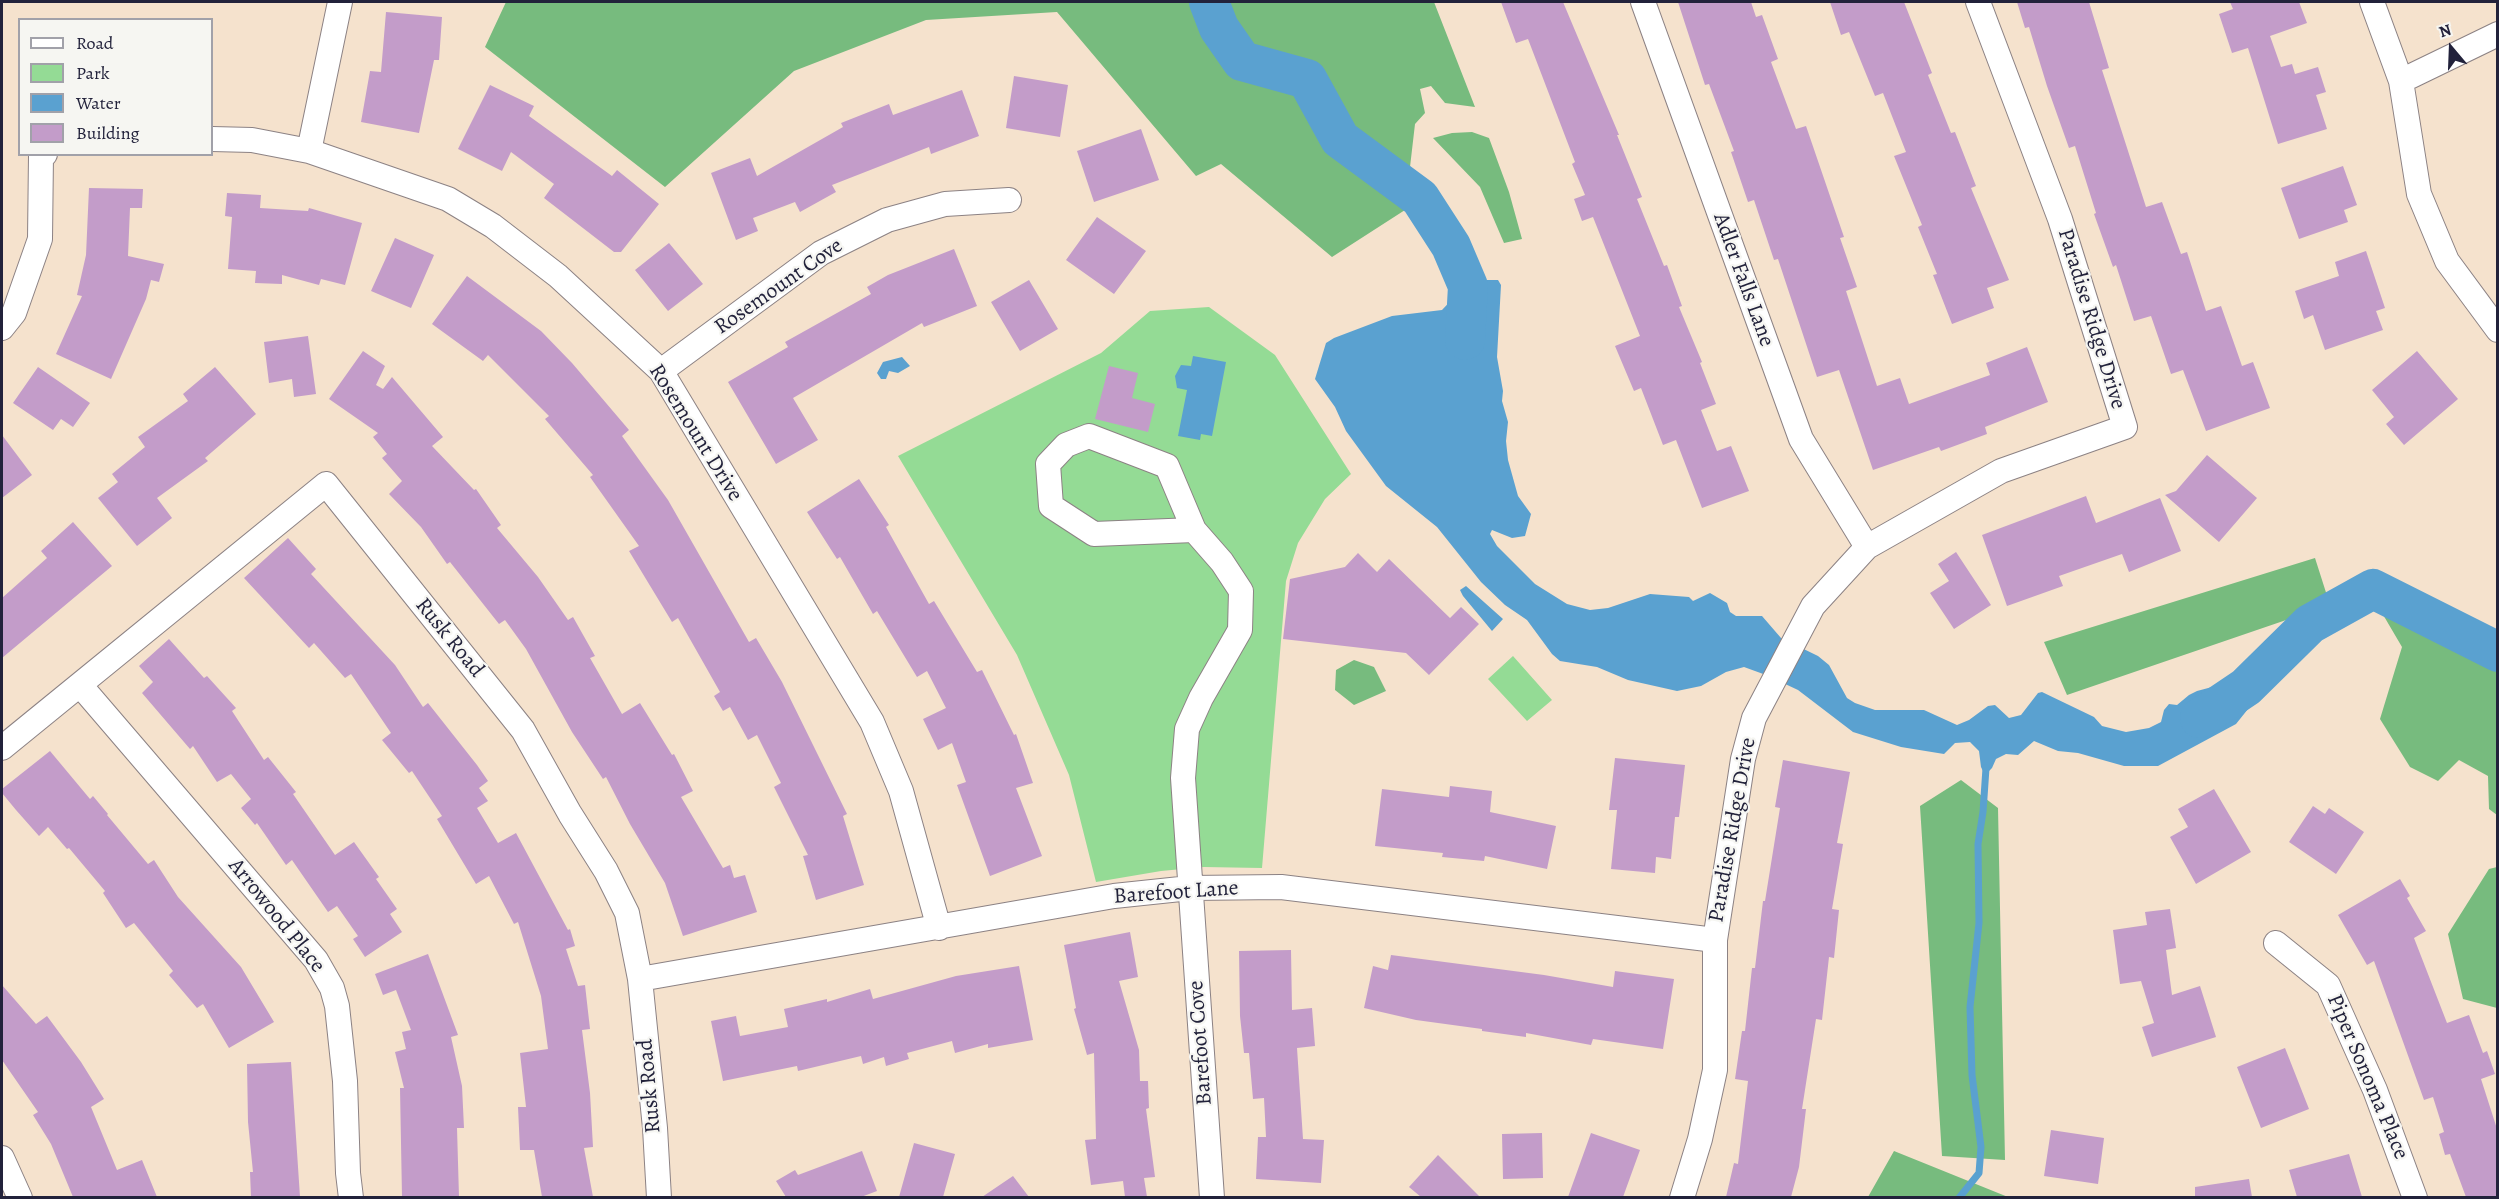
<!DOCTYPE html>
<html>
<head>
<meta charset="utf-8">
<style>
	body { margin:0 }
	#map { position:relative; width:2499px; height:1199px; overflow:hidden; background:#f5e2cd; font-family:Alegreya,serif }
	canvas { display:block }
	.frame { position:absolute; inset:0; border:3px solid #22223b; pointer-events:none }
	.legend { position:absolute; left:18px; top:18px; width:195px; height:138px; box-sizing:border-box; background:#f6f6f2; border:2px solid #a1a1a9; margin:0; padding:8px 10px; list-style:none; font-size:18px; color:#22223b }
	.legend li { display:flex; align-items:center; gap:12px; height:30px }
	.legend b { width:30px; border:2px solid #a1a1a9 }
	.north { position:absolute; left:2421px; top:18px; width:60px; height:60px; -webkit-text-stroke:4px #f6f6f2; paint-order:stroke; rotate:341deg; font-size:16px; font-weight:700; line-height:24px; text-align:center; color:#22223b }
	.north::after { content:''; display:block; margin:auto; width:21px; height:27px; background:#22223b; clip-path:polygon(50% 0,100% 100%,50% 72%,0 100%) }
</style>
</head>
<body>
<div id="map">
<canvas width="2499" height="1199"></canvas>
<div class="frame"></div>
<ul class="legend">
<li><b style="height:8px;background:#fff"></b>Road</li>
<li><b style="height:16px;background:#94db95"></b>Park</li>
<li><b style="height:16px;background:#5aa1d0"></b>Water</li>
<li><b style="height:16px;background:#c39cc9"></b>Building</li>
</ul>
<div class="north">N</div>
</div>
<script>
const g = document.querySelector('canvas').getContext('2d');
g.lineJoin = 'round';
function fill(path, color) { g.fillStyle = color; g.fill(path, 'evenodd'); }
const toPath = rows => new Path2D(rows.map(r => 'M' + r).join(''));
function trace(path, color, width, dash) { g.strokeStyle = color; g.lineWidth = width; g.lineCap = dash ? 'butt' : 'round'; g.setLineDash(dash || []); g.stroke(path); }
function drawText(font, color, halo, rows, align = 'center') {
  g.font = font + ' Alegreya,serif'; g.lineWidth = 4.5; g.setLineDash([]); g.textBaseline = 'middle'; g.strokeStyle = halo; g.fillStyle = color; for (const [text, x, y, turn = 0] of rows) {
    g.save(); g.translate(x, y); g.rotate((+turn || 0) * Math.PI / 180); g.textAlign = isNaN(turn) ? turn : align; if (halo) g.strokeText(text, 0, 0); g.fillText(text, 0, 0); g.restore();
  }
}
fill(toPath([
	[1209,307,1275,355,1351,474,1325,499,1298,543,1286,581,1262,868,1204,867,1161,871,1096,882,1069,775,1017,655,898,456,1101,353,1150,311],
	[1513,656,1552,700,1527,721,1488,679]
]), '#94db95');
fill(toPath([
	[506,2,1434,2,1475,107,1445,103,1431,86,1420,89,1425,113,1415,124,1405,210,1332,257,1221,164,1196,176,1057,12,926,20,794,71,665,187,485,47],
	[1472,132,1489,138,1509,192,1522,239,1504,243,1480,187,1433,138,1452,133],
	[2315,558,2330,605,2067,695,2044,642],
	[2375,601,2497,642,2497,815,2489,809,2488,776,2459,760,2438,781,2410,767,2380,719,2402,647],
	[1354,660,1374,667,1386,691,1354,705,1335,690,1336,670],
	[1961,780,1998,808,2005,1160,1942,1156,1920,806],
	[2497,867,2498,1006,2497,1008,2463,999,2448,934,2489,869],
	[1894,1151,2008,1197,1868,1197]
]), '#77bb7e');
fill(toPath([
	[1486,280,1498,280,1501,285,1497,357,1503,391,1502,401,1508,422,1506,441,1508,460,1518,496,1531,514,1525,536,1512,538,1492,530,1490,534,1497,546,1535,584,1567,604,1590,610,1608,608,1650,594,1689,597,1693,601,1710,593,1727,603,1730,612,1736,616,1762,616,1781,638,1818,656,1829,665,1847,698,1855,703,1875,710,1924,710,1957,725,1969,720,1988,706,1995,705,2009,718,2021,715,2038,693,2042,692,2094,717,2102,726,2126,732,2149,728,2161,722,2164,710,2169,704,2177,705,2189,695,2197,691,2227,683,2239,683,2251,693,2248,709,2236,724,2158,766,2124,766,2078,753,2058,751,2034,741,2018,755,2006,754,1996,759,1992,768,1985,775,1981,767,1979,751,1970,742,1955,743,1944,754,1901,747,1853,732,1798,690,1766,675,1744,667,1726,672,1701,686,1677,691,1628,680,1597,667,1560,661,1552,654,1527,620,1505,605,1481,582,1437,527,1386,486,1346,431,1335,407,1315,379,1326,343,1334,338,1392,316,1442,310,1461,290],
	[1193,356,1226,362,1212,436,1201,434,1200,440,1178,436,1187,390,1177,388,1175,376,1181,365,1191,366],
	[902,357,910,366,898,373,889,371,886,379,881,379,877,373,883,362],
	[1466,586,1503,619,1492,631,1463,596,1460,590]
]), '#5aa1d0');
trace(toPath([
	[1959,1198,1979,1173,1981,1147,1972,1075,1970,1007,1979,923,1978,844,1983,812,1986,768]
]), '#5aa1d0', 7);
trace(toPath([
	[1209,2,1219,28,1242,61,1307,79,1340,139,1420,198,1451,246,1468,286,1465,340],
	[2200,718,2246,687,2310,624,2373,589,2498,652]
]), '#5aa1d0', 40);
fill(toPath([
	[1501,2,1563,2,1619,135,1617,135,1642,197,1637,199,1664,266,1667,265,1682,306,1679,307,1702,362,1700,363,1716,404,1701,410,1717,451,1731,446,1749,491,1702,508,1676,440,1663,445,1641,388,1634,391,1615,346,1640,336,1593,217,1582,221,1574,199,1585,195,1572,164,1575,162,1528,39,1516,43],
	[1678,2,1751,2,1756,17,1762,15,1778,59,1771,62,1796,129,1806,126,1844,237,1840,238,1857,287,1846,291,1877,386,1900,378,1909,404,1990,375,1986,363,2027,347,2048,402,1985,427,1987,434,1941,451,1939,447,1873,470,1839,370,1817,377,1778,259,1774,260,1754,200,1748,202,1731,152,1734,151,1709,84,1705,85],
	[1830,2,1904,2,1932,73,1928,75,1951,133,1955,132,1976,186,1971,188,2009,280,1987,288,1994,308,1952,324,1933,275,1937,274,1918,227,1922,225,1894,156,1906,152,1883,93,1875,96,1849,32,1841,35],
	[2017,2,2089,2,2109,68,2102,70,2146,207,2162,202,2181,254,2187,252,2206,311,2221,306,2242,366,2253,362,2270,408,2206,431,2183,370,2171,374,2151,316,2134,321,2116,265,2113,267,2094,214,2096,213,2075,146,2069,148,2047,86,2029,27,2025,28],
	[2230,2,2299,2,2307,23,2270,36,2281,67,2292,64,2295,74,2318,67,2326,92,2316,95,2327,129,2278,144,2248,48,2232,53,2219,14,2233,9],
	[386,12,442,17,439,60,434,60,419,133,361,122,370,71,381,72],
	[1014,76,1068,85,1060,137,1006,128],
	[490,85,534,106,529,116,612,176,617,170,659,204,621,252,614,252,544,198,554,184,511,152,502,171,458,149],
	[962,90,979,136,931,154,929,147,832,185,836,192,800,212,795,202,753,218,758,231,736,240,711,173,750,158,757,176,843,127,841,123,889,104,893,115],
	[1141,129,1159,180,1094,202,1077,151],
	[2343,166,2357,205,2344,210,2348,222,2299,239,2281,188],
	[89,188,143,189,142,208,130,208,128,256,164,264,159,282,151,280,146,299,111,379,56,354,82,296,77,295,86,255],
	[227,193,261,195,260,208,308,211,309,208,362,223,345,285,321,279,319,285,282,275,282,284,255,283,256,271,228,269,232,217,225,216],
	[1097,217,1146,251,1114,294,1066,260],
	[395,238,434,255,411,308,371,291],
	[669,243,703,284,668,311,635,270],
	[954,249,977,306,924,327,922,323,793,398,818,440,776,464,728,382,788,347,785,342,871,294,867,287,888,275],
	[2366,251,2385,308,2376,311,2383,330,2325,350,2313,315,2304,319,2295,291,2339,276,2335,262],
	[467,276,541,331,572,363,629,430,622,436,668,500,749,642,756,638,782,682,847,814,843,816,864,885,816,900,803,856,808,855,774,787,781,783,757,735,748,740,730,707,723,711,714,696,720,692,678,618,672,622,629,551,639,546,590,477,593,475,545,419,549,416,488,355,483,361,432,324],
	[1029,280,1058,329,1020,351,991,302],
	[308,336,316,394,294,397,292,379,269,383,264,342],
	[363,351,385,366,376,385,383,389,392,377,443,437,432,446,474,490,476,489,501,525,497,528,538,577,568,620,573,617,595,656,590,658,622,714,640,703,672,755,674,754,693,791,681,797,723,868,730,865,734,878,745,875,757,912,683,936,665,883,630,824,606,777,603,779,572,732,526,649,505,620,499,624,450,562,447,564,421,527,389,494,402,481,382,458,387,454,373,437,378,433,329,399],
	[2417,351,2458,399,2404,445,2386,424,2394,417,2372,390],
	[1109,366,1138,373,1132,398,1155,404,1148,432,1095,419],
	[38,367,90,403,73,427,61,419,53,430,13,403],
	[215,367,256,414,205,458,208,461,157,498,172,518,137,546,98,498,118,482,112,474,145,447,138,437,188,401,183,394],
	[2,435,32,475,2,498],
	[2207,455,2257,498,2219,542,2165,495,2176,491],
	[859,479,889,525,886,527,929,604,934,601,977,672,982,670,1014,735,1016,734,1033,783,1016,788,1042,856,990,876,957,785,966,782,952,743,938,750,923,719,946,708,927,671,917,677,877,611,873,614,840,557,837,559,807,512],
	[2086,496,2096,523,2160,498,2181,551,2129,572,2122,554,2059,576,2063,586,2007,606,1982,535],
	[73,522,112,566,2,658,2,598,47,558,41,551],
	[288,538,316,569,311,574,395,665,423,707,428,703,477,765,488,781,479,788,488,801,477,808,498,843,516,833,568,930,570,929,575,946,566,949,578,986,585,985,590,1029,582,1030,590,1093,593,1147,584,1148,593,1197,542,1197,534,1150,520,1150,518,1107,526,1107,520,1053,548,1049,541,996,518,922,514,924,489,876,476,884,437,819,442,816,412,771,409,773,382,740,391,733,351,674,345,678,314,643,309,648,244,578],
	[1956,552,1991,605,1954,629,1930,593,1949,581,1938,564],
	[1358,553,1377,572,1389,559,1450,618,1461,607,1479,624,1429,675,1406,653,1283,639,1290,579,1345,567],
	[169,639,204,678,207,676,236,708,232,711,264,760,268,757,296,792,293,794,335,855,354,842,379,877,376,879,397,909,390,914,402,932,365,957,353,939,358,936,337,906,328,912,292,860,286,865,257,823,255,825,241,808,251,799,231,774,217,782,193,746,190,749,142,693,153,682,139,666],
	[50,751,90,799,93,796,108,814,107,815,148,864,154,860,178,897,241,967,274,1022,229,1048,203,1004,197,1008,169,975,173,971,134,923,126,928,103,893,105,891,69,848,67,849,48,827,39,836,16,810,2,793,2,789],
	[1615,758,1685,765,1679,817,1675,817,1671,859,1656,857,1655,873,1611,869,1617,810,1609,810],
	[1783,760,1850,772,1837,843,1843,844,1832,909,1839,910,1834,958,1829,957,1822,1020,1816,1019,1802,1109,1806,1109,1799,1167,1791,1197,1726,1197,1734,1163,1738,1164,1748,1081,1735,1079,1742,1031,1745,1031,1752,968,1755,968,1763,901,1765,901,1780,808,1775,807],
	[1450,786,1492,791,1490,812,1556,826,1547,869,1485,856,1484,861,1442,857,1443,853,1375,846,1382,789,1449,797],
	[2214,789,2251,852,2196,884,2170,837,2188,827,2178,809],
	[2313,806,2325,814,2329,808,2364,832,2336,874,2289,842],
	[2400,879,2410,896,2407,898,2426,931,2414,938,2447,1023,2469,1015,2483,1053,2487,1051,2495,1074,2481,1079,2498,1132,2498,1197,2466,1197,2450,1154,2445,1155,2439,1134,2444,1132,2433,1097,2424,1100,2374,961,2367,965,2338,915],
	[2170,909,2176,948,2166,950,2172,995,2200,986,2216,1037,2152,1057,2142,1027,2154,1023,2141,981,2120,984,2113,930,2147,925,2145,912],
	[1130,932,1138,977,1119,981,1139,1050,1140,1081,1148,1081,1149,1108,1146,1109,1155,1177,1144,1178,1147,1197,1125,1197,1123,1181,1091,1185,1085,1140,1096,1139,1094,1053,1087,1055,1074,1009,1076,1008,1064,945],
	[1291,950,1292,1010,1312,1008,1315,1046,1297,1048,1303,1139,1324,1140,1321,1183,1256,1179,1258,1137,1266,1137,1264,1098,1253,1099,1249,1053,1244,1053,1240,1016,1239,951],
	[428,954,458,1035,451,1037,462,1086,464,1128,457,1128,459,1197,402,1197,400,1088,404,1088,395,1052,406,1049,402,1032,411,1030,396,990,383,995,375,974],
	[1391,955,1544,975,1613,987,1615,971,1674,979,1663,1049,1593,1039,1591,1045,1526,1033,1526,1037,1482,1031,1482,1029,1416,1020,1364,1008,1373,966,1388,970],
	[1019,966,1033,1040,988,1048,988,1044,955,1053,952,1041,907,1053,909,1059,886,1066,884,1057,863,1064,861,1056,798,1071,797,1066,723,1081,711,1021,736,1016,740,1036,788,1027,784,1009,827,999,827,1002,870,989,873,999,956,976],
	[2,985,36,1024,47,1016,81,1062,104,1099,91,1107,117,1170,142,1160,157,1197,73,1197,51,1144,33,1115,38,1112,2,1060],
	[2285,1048,2309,1109,2261,1128,2237,1067],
	[291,1062,300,1197,251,1197,250,1172,253,1172,248,1122,247,1064],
	[2051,1130,2104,1138,2098,1184,2044,1176],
	[1542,1133,1543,1178,1503,1179,1502,1134],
	[1591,1133,1640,1150,1623,1197,1568,1197],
	[914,1143,955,1154,943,1197,899,1197],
	[862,1151,877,1191,861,1197,786,1197,776,1181,795,1170,798,1175],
	[2349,1154,2362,1197,2297,1197,2289,1170],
	[1438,1155,1480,1197,1421,1197,1409,1187],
	[1013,1176,1029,1197,982,1197],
	[2249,1179,2252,1197,2195,1197,2195,1187]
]), '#c39cc9');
const minor = toPath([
	[1643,2,1801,439,1867,547],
	[2372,2,2401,81,2419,194,2447,261,2498,330],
	[2401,81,2498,34],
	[212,139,252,140,309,151,448,199,493,226,558,276,661,371,872,722,901,791,939,928],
	[309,151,340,2],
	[2,328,14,313,40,239,41,155,45,154],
	[661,371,821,253,887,220,945,204,1009,200],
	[1194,530,1094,534,1051,506,1048,464,1066,445,1089,436,1167,466,1194,530,1222,562,1241,591,1240,630,1201,698,1187,729,1183,778,1212,1198],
	[80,685,316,960,332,988,337,1006,345,1081,348,1173,351,1198],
	[2,748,326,484,523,730,570,814,606,871,627,913,640,979,655,1128,659,1198],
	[2276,943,2328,985,2375,1090,2415,1198],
	[640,979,1114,896,1190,888,1281,887,1715,940],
	[2,1158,20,1198],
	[1682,1198,1700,1139,1715,1070,1715,940,1743,759,1754,718,1813,606,1867,547,2001,471,2125,427,2060,219,1978,2]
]);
trace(minor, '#8c8284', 26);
trace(minor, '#fff', 24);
drawText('22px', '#22223b', '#f6f6f2', [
	["Adler Falls Lane",1743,280,70],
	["Rosemount Cove",779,287,-35],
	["Paradise Ridge Drive",2091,319,73],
	["Rosemount Drive",695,433,58],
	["Rusk Road",449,638,51],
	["Paradise Ridge Drive",1733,830,-80],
	["Barefoot Lane",1176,893,-4],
	["Arrowood Place",276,916,51],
	["Barefoot Cove",1201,1043,-94],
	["Piper Sonoma Place",2367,1077,67],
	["Rusk Road",650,1086,-95]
]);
</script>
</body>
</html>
